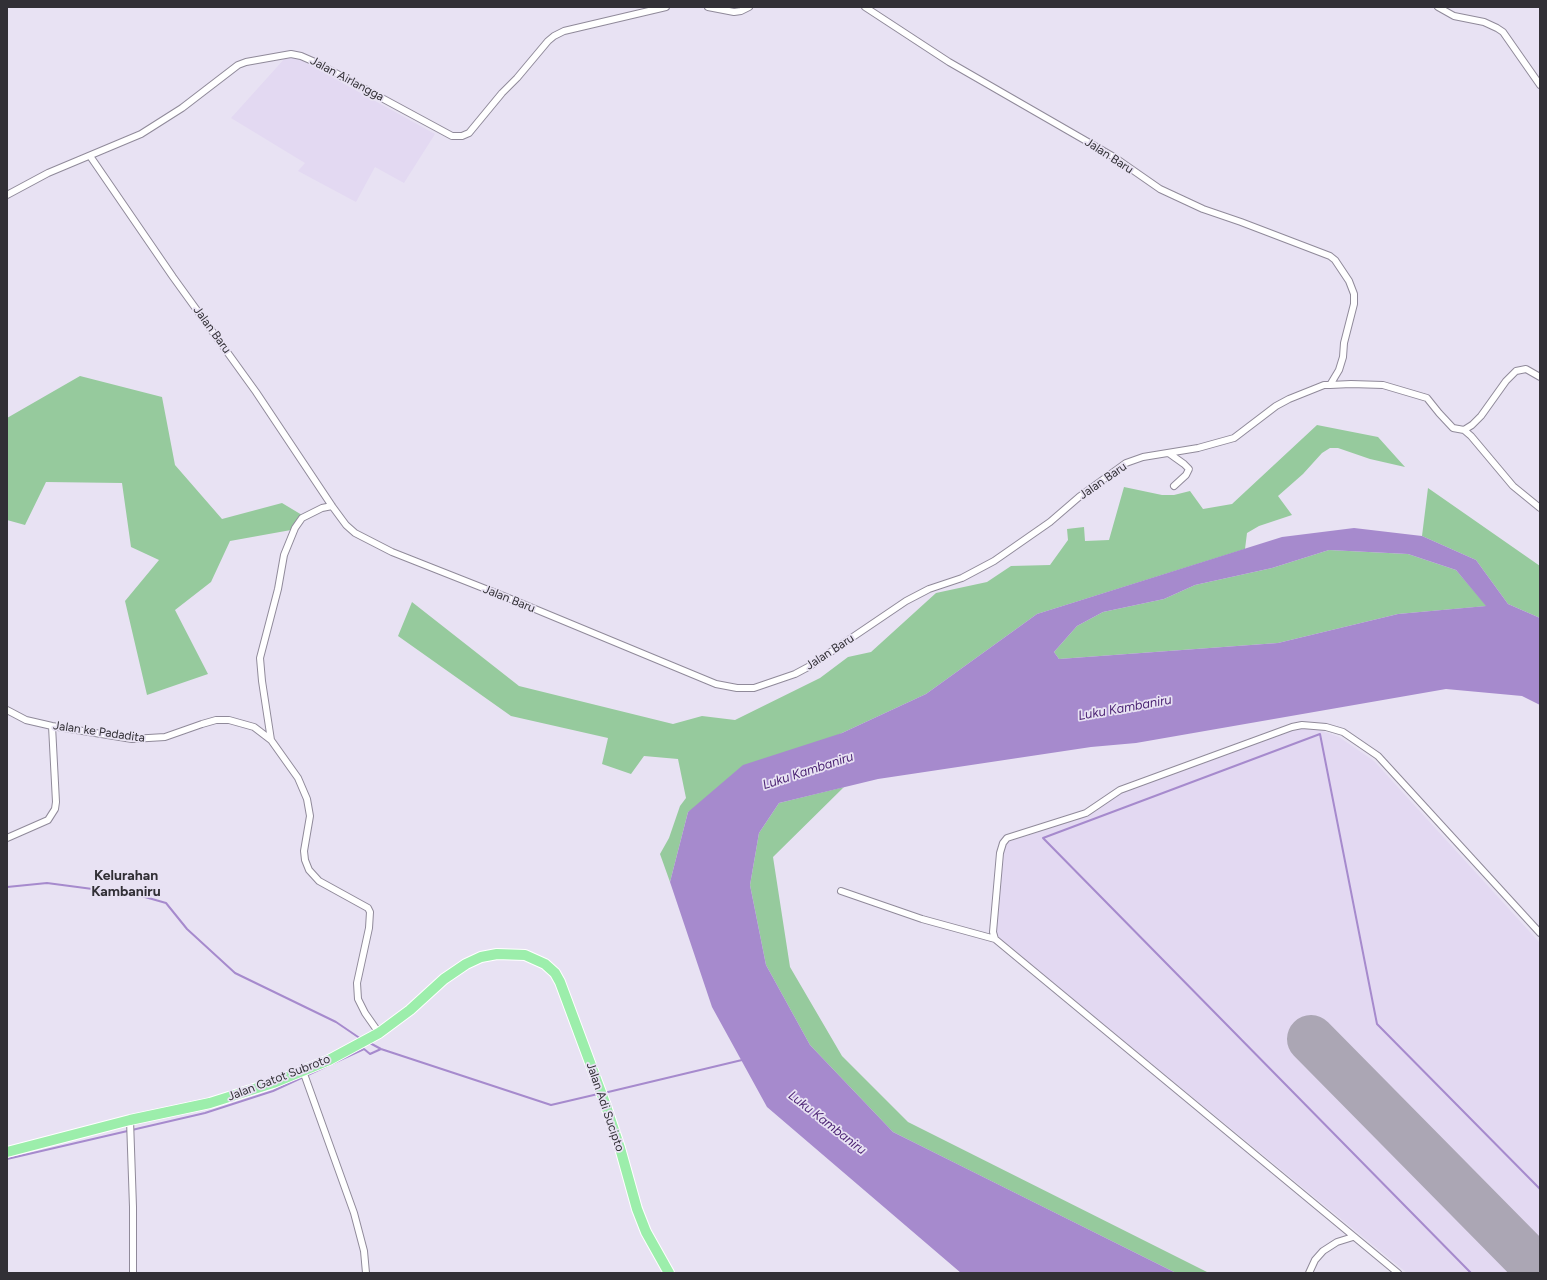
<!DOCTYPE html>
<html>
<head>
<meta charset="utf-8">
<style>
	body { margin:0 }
	#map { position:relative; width:1547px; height:1280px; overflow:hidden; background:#e8e2f3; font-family:Figtree,sans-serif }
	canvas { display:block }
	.frame { position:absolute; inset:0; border:8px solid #323036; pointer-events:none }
</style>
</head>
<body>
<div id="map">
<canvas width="1547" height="1280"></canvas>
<div class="frame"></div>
</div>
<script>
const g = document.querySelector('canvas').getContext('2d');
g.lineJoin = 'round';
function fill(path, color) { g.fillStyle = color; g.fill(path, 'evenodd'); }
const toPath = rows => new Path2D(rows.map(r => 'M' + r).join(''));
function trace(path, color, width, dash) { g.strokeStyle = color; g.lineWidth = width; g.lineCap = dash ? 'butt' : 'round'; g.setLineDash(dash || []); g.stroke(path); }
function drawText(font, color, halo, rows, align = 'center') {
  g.font = font + ' Figtree,sans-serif'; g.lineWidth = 3.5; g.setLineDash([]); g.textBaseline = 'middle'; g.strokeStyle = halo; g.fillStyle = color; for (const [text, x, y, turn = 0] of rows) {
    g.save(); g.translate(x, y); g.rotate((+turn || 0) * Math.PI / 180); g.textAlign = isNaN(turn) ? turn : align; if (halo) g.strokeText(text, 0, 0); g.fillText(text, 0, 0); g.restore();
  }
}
fill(toPath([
	[290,56,299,59,435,134,404,183,375,167,356,202,298,171,305,163,231,118,286,57],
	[1300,727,1320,730,1339,737,1374,761,1540,943,1540,1273,1407,1273,997,937,995,929,1001,850,1005,843,1087,816,1118,794]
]), '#e3d9f2');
fill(toPath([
	[80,376,162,397,175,465,222,519,282,503,302,515,291,530,230,541,211,582,175,610,208,674,147,695,125,601,159,560,131,547,122,483,46,482,25,525,7,520,7,418],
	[1317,425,1378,437,1405,467,1370,459,1338,448,1330,448,1322,453,1303,474,1278,496,1292,515,1259,526,1247,533,1245,549,1037,614,926,694,842,733,688,812,670,882,660,854,669,838,680,806,686,798,678,759,644,756,631,774,602,764,608,738,511,716,398,636,412,602,519,686,673,724,702,716,735,720,820,678,848,657,871,652,936,593,987,582,1011,566,1050,565,1068,540,1067,529,1084,527,1085,541,1109,540,1124,487,1162,495,1174,495,1190,491,1203,509,1232,504],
	[1428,488,1540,566,1540,618,1508,604,1476,560,1422,536],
	[1329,550,1408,554,1456,570,1487,606,1398,614,1278,643,1059,659,1054,652,1077,626,1103,612,1164,599,1195,585,1272,568],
	[844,787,773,857,790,967,842,1056,908,1122,1209,1273,1176,1273,893,1132,810,1045,766,965,750,885,759,833,779,803]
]), '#96ca9d');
fill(toPath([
	[1354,528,1422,536,1476,560,1508,604,1540,618,1540,705,1522,696,1446,689,1136,743,1091,747,878,779,779,803,759,833,750,885,766,965,810,1045,893,1132,1176,1273,961,1273,767,1107,712,1007,670,882,688,812,743,765,842,733,926,694,1037,614,1282,537],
	[1329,550,1408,554,1456,570,1486,606,1398,614,1278,643,1059,659,1054,652,1077,626,1103,612,1164,599,1195,585,1272,568]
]), '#a68acd');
trace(toPath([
	[7,887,47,883,138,895,166,903,187,929,235,973,336,1022,361,1039],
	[368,1042,381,1049,551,1105,598,1094],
	[604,1093,742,1060],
	[7,1159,205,1113,273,1091,364,1049,370,1054,381,1049],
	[1471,1273,1043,838,1320,734,1377,1024,1540,1189]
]), '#a68acd', 2);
trace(toPath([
	[1311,1039,1540,1271]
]), '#aba6b4', 48);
const minor = toPath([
	[708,7,734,12,741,11,749,7],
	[1438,7,1454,16,1484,22,1497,28,1503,32,1540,85],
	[90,156,173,277,256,392,332,506,346,525,355,533,392,552,506,597,716,684,737,688,754,688,795,674,810,666,906,601,929,589,962,578,994,561,1050,522,1079,497,1126,463,1143,457,1198,448,1234,438,1276,406,1289,399,1324,385,1330,385,1339,370,1343,357,1344,343,1354,304,1354,294,1349,281,1335,260,1330,256,1241,222,1203,209,1160,189,1114,157,949,62,865,7],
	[7,195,48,173,141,134,182,108,238,65,246,62,291,54,301,56,317,63,452,136,462,136,469,133,502,93,517,78,548,41,554,36,564,31,666,7],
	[1330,385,1351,384,1383,385,1427,398,1439,413,1453,428,1464,430,1471,436,1513,486,1540,508],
	[1464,430,1472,425,1481,416,1506,381,1516,371,1526,369,1540,377],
	[1170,454,1184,464,1189,469,1186,475,1174,486],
	[7,710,26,720,52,726,132,739,165,737,202,724,216,720,229,720,254,727,271,740,298,778,307,799,310,816,304,851,305,860,309,870,319,881,368,908,370,912,369,928,357,983,358,999,365,1013,379,1033],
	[271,740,262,681,260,658,278,589,284,555,295,528,302,518,322,508,332,506],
	[7,838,48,820,55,809,56,802,52,726],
	[841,891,922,919,995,939],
	[303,1071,354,1213,364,1251,366,1273],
	[130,1120,133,1207,133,1273],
	[1309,1273,1315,1260,1323,1251,1337,1242,1353,1237],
	[1398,1273,995,939,993,932,1000,853,1003,843,1007,838,1086,813,1120,790,1292,727,1302,725,1326,727,1343,732,1378,756,1540,933]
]);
const trunk = toPath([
	[7,1152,130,1120,210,1103,273,1083,329,1060,379,1033,410,1010,444,979,466,964,481,957,497,954,525,955,545,964,555,973,560,982,605,1103,620,1148,637,1209,646,1232,669,1273]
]);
trace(minor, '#908a9a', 8);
trace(trunk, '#fff', 12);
trace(minor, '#fff', 6);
trace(trunk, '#9ceeab', 10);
drawText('12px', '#323036', '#e8e2f3', [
	["Jalan Airlangga",347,79,28],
	["Jalan Baru",1109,156,33],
	["Jalan Baru",212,330,54],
	["Jalan Baru",1103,481,-35],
	["Jalan Baru",509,599,22],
	["Jalan Baru",830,652,-33],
	["Jalan ke Padadita",99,732,8],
	["Jalan Gatot Subroto",279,1078,-21],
	["Jalan Adi Sucipto",605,1107,71]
]);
drawText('italic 13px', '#4d2575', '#e8e2f3', [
	["Luku Kambaniru",1125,708,-10],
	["Luku Kambaniru",808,771,-18],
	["Luku Kambaniru",827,1123,38]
]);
drawText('bold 14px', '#323036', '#e8e2f3', [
	["Kelurahan",126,876],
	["Kambaniru",126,892]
]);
</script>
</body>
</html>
